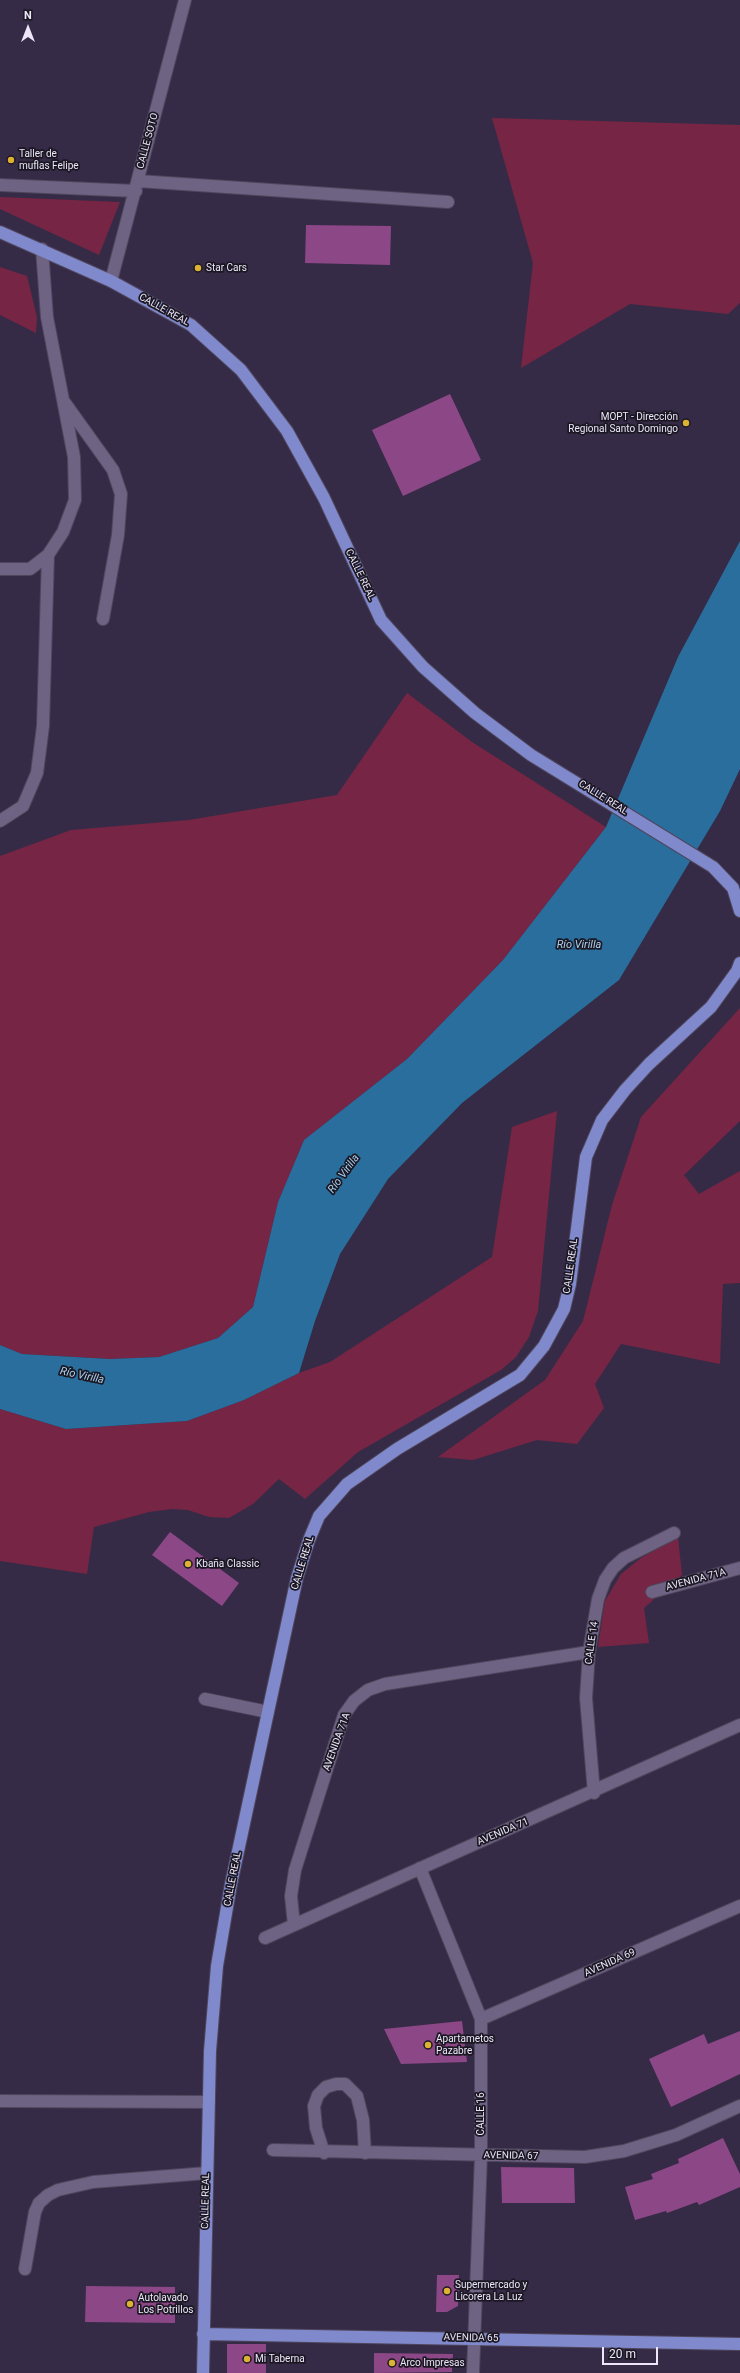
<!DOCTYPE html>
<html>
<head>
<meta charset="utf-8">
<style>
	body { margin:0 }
	#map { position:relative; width:740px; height:2373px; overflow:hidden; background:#362b46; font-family:Roboto,sans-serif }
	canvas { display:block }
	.north { position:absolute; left:8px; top:8px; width:40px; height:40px; -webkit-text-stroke:3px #1b1723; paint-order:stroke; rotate:0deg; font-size:11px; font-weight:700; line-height:16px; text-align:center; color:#ece6f8 }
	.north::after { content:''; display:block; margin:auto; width:14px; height:18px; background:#ece6f8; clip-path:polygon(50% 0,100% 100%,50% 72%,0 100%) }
	.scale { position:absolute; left:602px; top:2347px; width:56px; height:18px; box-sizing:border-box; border:2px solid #ece6f8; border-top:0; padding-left:5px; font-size:12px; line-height:14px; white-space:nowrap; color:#ece6f8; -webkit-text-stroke:3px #1b1723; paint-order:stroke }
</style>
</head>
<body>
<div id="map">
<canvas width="740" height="2373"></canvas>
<div class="north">N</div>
<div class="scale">20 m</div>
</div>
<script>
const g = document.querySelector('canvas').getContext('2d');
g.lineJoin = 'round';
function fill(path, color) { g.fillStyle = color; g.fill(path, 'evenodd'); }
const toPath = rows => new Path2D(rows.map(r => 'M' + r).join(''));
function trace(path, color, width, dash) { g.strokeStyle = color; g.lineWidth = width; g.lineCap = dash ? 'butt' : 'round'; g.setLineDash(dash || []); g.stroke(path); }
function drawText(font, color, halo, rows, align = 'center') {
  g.font = font + ' Roboto,sans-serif'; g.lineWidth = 3.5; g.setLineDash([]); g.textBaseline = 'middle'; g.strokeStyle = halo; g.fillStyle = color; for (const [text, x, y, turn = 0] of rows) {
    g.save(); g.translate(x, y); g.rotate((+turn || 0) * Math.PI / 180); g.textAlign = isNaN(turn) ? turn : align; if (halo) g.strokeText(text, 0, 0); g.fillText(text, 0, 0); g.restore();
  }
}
fill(toPath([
	[492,118,740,125,740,303,728,314,630,304,521,368,533,263],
	[0,197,120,202,99,255,0,209],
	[0,267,27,276,37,317,36,333,0,315],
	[407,693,472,742,606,827,503,960,407,1059,304,1140,278,1202,253,1307,218,1338,159,1357,110,1359,22,1354,0,1345,0,856,71,830,189,820,337,795],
	[740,1008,740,1121,684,1175,699,1194,740,1171,740,1283,723,1284,720,1364,621,1344,595,1384,604,1408,577,1444,537,1440,473,1460,438,1457,545,1380,583,1321,612,1205,641,1117],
	[557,1111,538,1311,529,1337,516,1357,501,1370,358,1452,305,1499,279,1479,253,1504,229,1518,209,1517,188,1510,172,1509,149,1512,94,1527,87,1574,0,1561,0,1409,66,1429,187,1421,244,1400,299,1373,330,1362,492,1257,512,1127],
	[678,1537,682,1575,644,1608,649,1643,598,1647,605,1601,621,1574,641,1558]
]), '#772544');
fill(toPath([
	[740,541,740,769,720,811,619,980,462,1103,388,1179,340,1254,315,1321,299,1373,244,1400,187,1421,66,1429,0,1409,0,1345,22,1354,110,1359,159,1357,218,1338,253,1307,278,1202,304,1140,407,1059,503,960,606,827,678,657]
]), '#296e9d');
fill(toPath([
	[306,225,391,226,390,265,305,263],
	[450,394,481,460,403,496,372,430],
	[170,1532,239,1583,222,1606,152,1555],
	[462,2021,467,2062,401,2064,384,2029],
	[740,2031,740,2074,671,2107,649,2059,704,2034,708,2044],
	[723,2138,740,2174,740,2187,699,2205,697,2202,667,2213,666,2211,635,2220,625,2187,653,2179,651,2174,679,2163,678,2159],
	[501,2167,574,2168,575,2203,502,2203],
	[437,2275,459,2275,458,2306,447,2312,436,2312],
	[86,2286,175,2287,175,2323,85,2322],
	[227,2344,266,2344,266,2373,227,2373],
	[374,2353,453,2354,452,2372,374,2373]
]), '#8c4786');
const minor = toPath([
	[138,181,448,202],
	[0,185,136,191],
	[111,281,185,0],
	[65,403,113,470,121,494,118,535,103,619],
	[0,569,30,569,48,555,63,532,75,500,74,457,47,317,42,249],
	[0,821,23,806,37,773,43,726,48,555],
	[652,1592,740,1568],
	[205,1699,268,1712],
	[594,1793,586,1698,589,1652,598,1599,605,1580,613,1568,624,1558,674,1533],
	[420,1868,481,2019,481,2155,473,2373],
	[294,1925,291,1896,295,1870,344,1715,354,1701,368,1690,385,1684,589,1652],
	[265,1938,740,1725],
	[481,2019,740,1906],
	[0,2101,209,2102],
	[273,2150,585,2157,624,2151,676,2135,740,2106],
	[324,2153,316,2128,314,2106,318,2095,326,2087,336,2084,345,2084,357,2096,363,2120,365,2153],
	[25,2269,35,2212,39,2203,48,2195,58,2190,93,2182,207,2173]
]);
const major = toPath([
	[0,232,111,281,191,325,241,370,287,431,324,498,381,620,423,667,475,713,531,755,713,867,733,888,740,911],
	[203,2334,740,2344],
	[203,2373,210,2051,217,1966,231,1884,268,1712,297,1578,309,1540,319,1516,347,1484,397,1449,520,1375,544,1346,564,1309,570,1284,586,1157,602,1120,625,1090,649,1064,711,1007,737,971,740,963]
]);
trace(minor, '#4f465d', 14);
trace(major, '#4f465d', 14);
trace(minor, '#6e6382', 12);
trace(major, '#7f89cc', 12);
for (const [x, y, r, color] of [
	[11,160,4,"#dbb233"],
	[198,268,4,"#dbb233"],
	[686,423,4,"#dbb233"],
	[188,1564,4,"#dbb233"],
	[428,2045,4,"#dbb233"],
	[447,2291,4,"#dbb233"],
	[130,2304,4,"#dbb233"],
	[247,2359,4,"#dbb233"],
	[392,2363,4,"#dbb233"]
]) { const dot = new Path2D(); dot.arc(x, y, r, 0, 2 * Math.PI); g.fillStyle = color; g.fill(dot); trace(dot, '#1b1723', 1.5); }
drawText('10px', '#ece6f8', '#1b1723', [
	["CALLE SOTO",148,141,-75],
	["CALLE REAL",164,310,29],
	["CALLE REAL",360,575,64],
	["CALLE REAL",603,798,32],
	["CALLE REAL",571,1266,-82],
	["CALLE REAL",303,1563,-73],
	["AVENIDA 71A",696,1580,-15],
	["CALLE 14",592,1643,-82],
	["AVENIDA 71A",337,1742,-70],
	["AVENIDA 71",503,1832,-23],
	["CALLE REAL",233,1879,-79],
	["AVENIDA 69",610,1963,-24],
	["CALLE 16",481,2114,-90],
	["AVENIDA 67",511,2156,1],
	["CALLE REAL",206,2201,-89],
	["AVENIDA 65",471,2338,1]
]);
drawText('10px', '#ece6f8', '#1b1723', [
	["Taller de",19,154],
	["muflas Felipe",19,166],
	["Star Cars",206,268],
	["MOPT - Dirección",678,417,"right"],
	["Regional Santo Domingo",678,429,"right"],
	["Kbaña Classic",196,1564],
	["Apartametos",436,2039],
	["Pazabre",436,2051],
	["Supermercado y",455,2285],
	["Licorera La Luz",455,2297],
	["Autolavado",138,2298],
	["Los Potrillos",138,2310],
	["Mi Taberna",255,2359],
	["Arco Impresas",400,2363]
], 'left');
drawText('italic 11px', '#a8d1f0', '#1b1723', [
	["Río Virilla",579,945],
	["Río Virilla",344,1174,-54],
	["Río Virilla",82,1376,12]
]);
</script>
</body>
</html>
